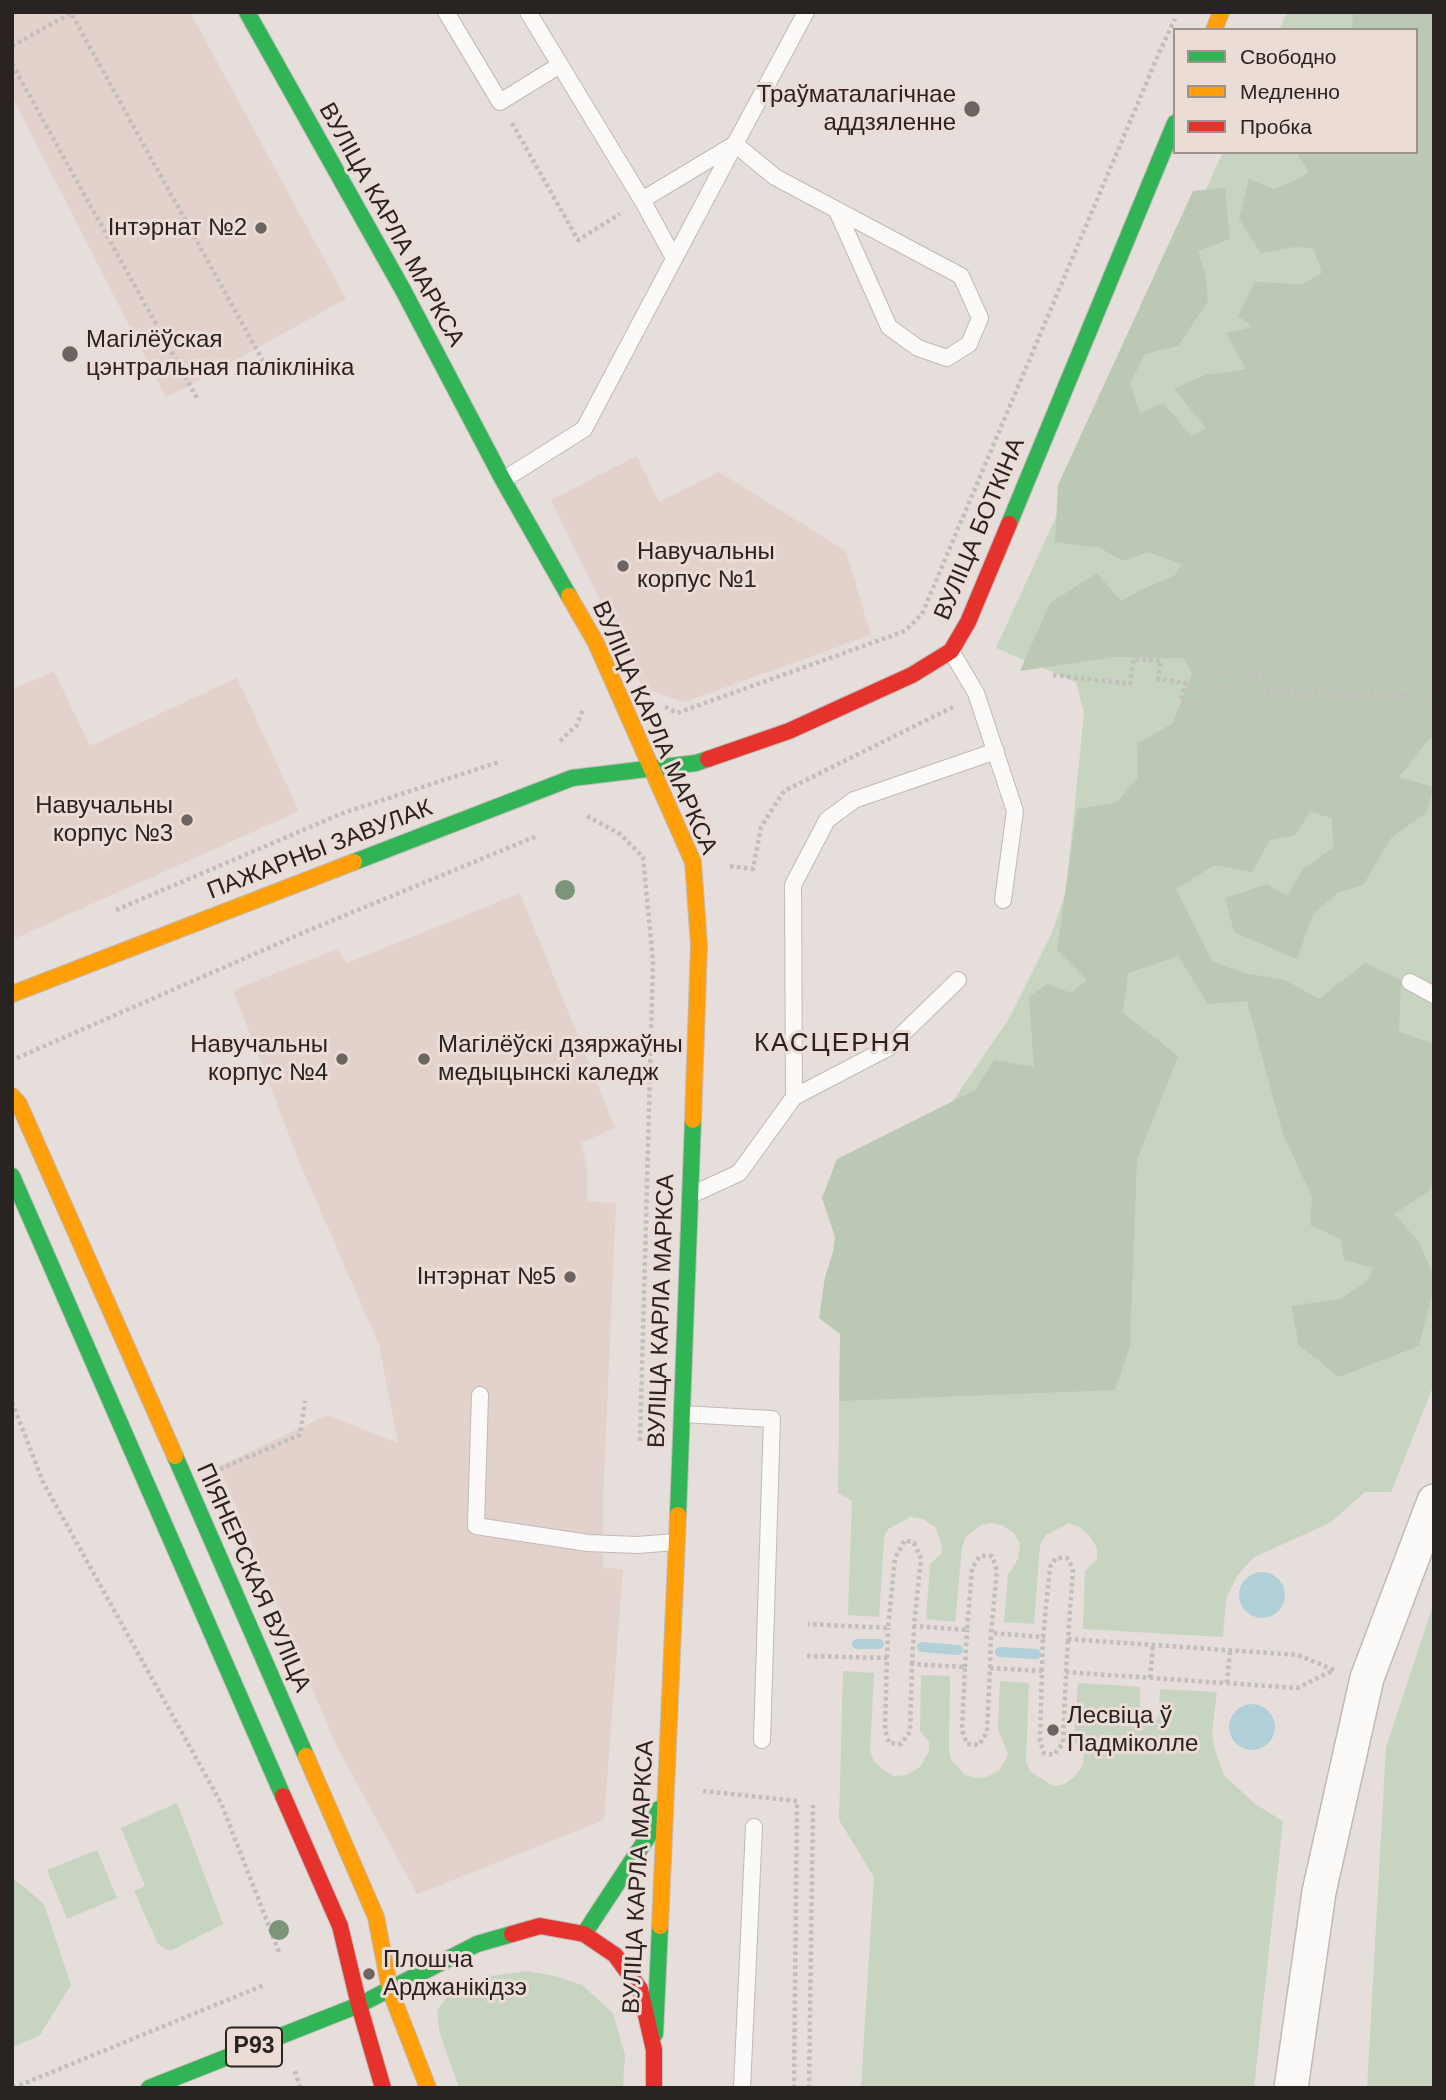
<!DOCTYPE html>
<html>
<head>
<meta charset="utf-8">
<style>
	body { margin:0 }
	#map { position:relative; width:1446px; height:2100px; overflow:hidden; background:#e6deda; font-family:Arial,sans-serif }
	canvas { display:block }
	.frame { position:absolute; inset:0; border:14px solid #292321; pointer-events:none }
	.legend { position:absolute; left:1173px; top:28px; width:245px; height:126px; box-sizing:border-box; background:#ebdcd5; border:2px solid #9d928d; margin:0; padding:9px 12px; list-style:none; font-size:21px; color:#292321 }
	.legend li { display:flex; align-items:center; gap:14px; height:35px }
	.legend b { width:35px; border:2px solid #9d928d }
</style>
</head>
<body>
<div id="map">
<canvas width="1446" height="2100"></canvas>
<div class="frame"></div>
<ul class="legend">
<li><b style="height:9px;background:#30b455"></b>Свободно</li>
<li><b style="height:9px;background:#ff9f0a"></b>Медленно</li>
<li><b style="height:9px;background:#e5322d"></b>Пробка</li>
</ul>
</div>
<script>
const g = document.querySelector('canvas').getContext('2d');
g.lineJoin = 'round';
function fill(path, color) { g.fillStyle = color; g.fill(path, 'evenodd'); }
const toPath = rows => new Path2D(rows.map(r => 'M' + r).join(''));
function trace(path, color, width, dash) { g.strokeStyle = color; g.lineWidth = width; g.lineCap = dash ? 'butt' : 'round'; g.setLineDash(dash || []); g.stroke(path); }
function drawText(font, color, halo, rows, align = 'center') {
  g.font = font + ' Arial,sans-serif'; g.lineWidth = 6; g.setLineDash([]); g.textBaseline = 'middle'; g.strokeStyle = halo; g.fillStyle = color; for (const [text, x, y, turn = 0] of rows) {
    g.save(); g.translate(x, y); g.rotate((+turn || 0) * Math.PI / 180); g.textAlign = isNaN(turn) ? turn : align; if (halo) g.strokeText(text, 0, 0); g.fillText(text, 0, 0); g.restore();
  }
}
fill(toPath([
	[12,12,190,12,346,299,166,398,12,96],
	[637,456,659,502,719,472,846,551,871,635,684,702,643,688,551,500],
	[54,671,90,746,237,678,299,811,16,938,12,936,12,690],
	[520,893,615,1128,581,1143,587,1166,587,1201,616,1203,603,1501,603,1568,623,1569,604,1820,417,1894,335,1743,219,1466,328,1415,398,1443,379,1345,301,1166,233,990,337,949,347,963]
]), '#e2d2cb');
fill(toPath([
	[1287,12,1434,12,1434,1384,1391,1492,1365,1492,1330,1523,1254,1557,1237,1576,1226,1599,1223,1637,1083,1629,1085,1571,1097,1559,1097,1548,1089,1535,1081,1528,1069,1523,1046,1535,1040,1545,1034,1624,1004,1622,1008,1575,1018,1559,1020,1544,1014,1533,1002,1525,991,1523,981,1525,965,1538,962,1548,955,1622,926,1619,930,1564,941,1554,942,1545,935,1527,923,1519,910,1517,888,1529,884,1537,879,1617,848,1615,852,1501,838,1493,843,1169,948,1108,1010,1017,1052,933,1066,891,1084,713,1076,682,996,648,1223,152,1416,152,1416,30,1279,30],
	[1434,1602,1434,2088,1367,2088,1386,1748],
	[843,1671,874,1673,870,1752,874,1761,882,1769,894,1776,907,1775,920,1767,929,1751,929,1742,920,1731,921,1675,950,1676,949,1750,951,1760,965,1775,975,1778,986,1777,999,1771,1008,1754,998,1729,1000,1681,1029,1683,1026,1762,1031,1772,1053,1786,1065,1784,1074,1777,1083,1765,1084,1753,1074,1741,1078,1683,1140,1687,1140,1709,1158,1720,1160,1689,1217,1692,1212,1732,1215,1750,1224,1775,1255,1804,1283,1821,1254,2088,861,2088,874,1877,839,1820],
	[177,1803,223,1924,170,1951,158,1944,134,1891,145,1886,121,1828],
	[97,1850,117,1898,67,1919,47,1870],
	[12,1877,44,1904,71,1985,40,2035,12,2048],
	[528,1971,555,1976,582,1985,613,2013,625,2055,623,2088,459,2088,440,2034,437,2011,447,1997,490,1976]
]), '#c7d4c2');
fill(toPath([
	[1353,12,1434,12,1434,737,1428,740,1399,777,1433,787,1427,812,1391,838,1363,885,1337,893,1313,914,1297,959,1234,932,1225,898,1267,884,1287,896,1304,868,1333,848,1332,818,1310,812,1295,835,1270,840,1252,872,1215,865,1176,889,1212,961,1244,973,1285,980,1319,999,1365,963,1401,980,1399,1032,1434,1044,1434,1178,1429,1191,1394,1214,1419,1242,1434,1277,1434,1287,1419,1346,1339,1377,1299,1345,1291,1306,1340,1299,1367,1281,1373,1268,1344,1260,1340,1239,1310,1225,1312,1197,1283,1134,1247,1001,1208,1004,1178,956,1128,973,1123,1013,1178,1056,1137,1160,1130,1346,1115,1390,839,1401,840,1334,819,1318,825,1277,833,1252,835,1237,822,1198,837,1159,975,1090,994,1060,1034,1067,1029,997,1047,984,1071,993,1087,980,1057,950,1077,809,1117,802,1138,777,1137,744,1173,723,1192,674,1184,658,1116,657,1020,671,1050,603,1097,573,1121,601,1145,588,1175,575,1182,564,1148,552,1123,561,1100,548,1055,542,1058,485,1193,191,1225,188,1230,239,1198,251,1206,277,1208,301,1178,346,1145,354,1130,383,1140,413,1163,403,1191,436,1206,428,1174,389,1205,375,1246,369,1226,333,1253,327,1238,316,1255,282,1302,284,1322,273,1313,248,1295,247,1261,253,1239,219,1249,179,1274,189,1294,181,1309,172,1298,155,1299,152,1416,152,1416,30,1352,30]
]), '#bbc8b6');
fill(toPath([
	'1239 1595a23 23 0 1 1 46 0a23 23 0 1 1-46 0Z',
	'1229 1727a23 23 0 1 1 46 0a23 23 0 1 1-46 0Z'
]), '#b1d0d9');
trace(toPath([
	[857,1644,879,1644],
	[922,1647,958,1650],
	[1000,1652,1036,1654]
]), '#b1d0d9', 10);
const lane = toPath([
	[446,12,500,102,560,65],
	[528,12,642,200,674,258],
	[642,200,735,144,806,12],
	[503,480,584,429,735,144,775,177,961,276,980,318,969,344,947,358,918,348,889,327,838,213],
	[951,651,976,693,1015,811,1003,900],
	[1410,982,1434,995],
	[794,1097,793,885,827,820,854,800,996,751],
	[691,1195,739,1173,794,1097,888,1048,958,980],
	[480,1395,476,1526,588,1543,637,1545,676,1542],
	[682,1414,772,1419,762,1740],
	[742,2088,754,1827]
]);
const street = toPath([
	[1291,2088,1319,1892,1367,1678,1434,1501]
]);
const fast = toPath([
	[247,12,403,290,503,480,569,596],
	[1009,524,1175,123],
	[354,862,572,778,696,763,708,759],
	[12,1176,283,1796],
	[175,1456,306,1756],
	[678,1515,693,1120],
	[584,1934,651,1832,659,1809],
	[655,2034,660,1926],
	[149,2088,359,2005,477,1944,512,1934]
]);
const slow = toPath([
	[1214,30,1221,12],
	[569,596,596,643,693,862,699,945,693,1120],
	[12,994,354,862],
	[12,1096,19,1104,175,1456],
	[306,1756,376,1917,390,1990,428,2088],
	[660,1926,678,1515]
]);
const jam = toPath([
	[708,759,789,731,912,675,951,651,968,622,1009,524],
	[283,1796,340,1926,359,2005,383,2088],
	[512,1934,540,1926,584,1934,615,1955,640,1989,654,2050,654,2088]
]);
trace(lane, '#c0bab7', 18);
trace(street, '#c0bab7', 36);
trace(fast, '#c0bab7', 18);
trace(slow, '#c0bab7', 18);
trace(jam, '#c0bab7', 18);
trace(toPath([
	[12,46,71,13,264,363],
	[12,64,197,398],
	[512,123,578,240,620,214],
	[1053,675,1130,684,1133,659,1161,661,1158,679,1185,683,1181,701,1211,707,1215,686,1240,690,1243,673,1269,677,1268,693,1409,694,1434,701],
	[665,707,677,713,905,631,922,614,1159,53,1175,19],
	[560,741,577,725,583,709],
	[587,816,620,834,643,857,653,961,640,1443],
	[730,866,753,869,761,827,784,791,955,706],
	[116,910,343,813,499,762],
	[17,1058,307,931,537,836],
	[12,1402,43,1482,221,1803,279,1952],
	[220,1469,300,1435,305,1401],
	[807,1656,887,1658,885,1729,889,1743,901,1744,910,1732,912,1664,965,1667,962,1730,967,1744,979,1745,987,1732,990,1668,1042,1671,1040,1741,1044,1753,1054,1755,1063,1743,1066,1672,1297,1688,1334,1670,1298,1655,1068,1639,1073,1569,1067,1558,1056,1558,1050,1567,1043,1637,991,1633,997,1570,992,1556,980,1556,972,1568,967,1630,914,1626,921,1559,914,1543,905,1540,895,1558,888,1628,808,1624],
	[887,1658,888,1628],
	[912,1664,914,1627],
	[965,1667,967,1630],
	[990,1668,991,1633],
	[1042,1671,1043,1637],
	[1066,1672,1068,1639],
	[1150,1678,1153,1645],
	[1227,1683,1230,1650],
	[703,1791,797,1801,794,2088],
	[295,2071,300,2088],
	[13,2088,264,1985],
	[809,2088,813,1805]
]), '#c1bebc', 4.5, [3.5, 3.5]);
trace(lane, '#fbfaf9', 16);
trace(street, '#fbfaf9', 33);
trace(fast, '#30b455', 16);
trace(slow, '#ff9f0a', 16);
trace(jam, '#e5322d', 16);
g.fillStyle = '#7d937a';
for (const [x, y] of [
	[565,890],
	[279,1930]
]) { g.beginPath(); g.arc(x, y, 10, 0, 2 * Math.PI); g.fill(); }
for (const [x, y, r, color] of [
	[972,109,9,"#6b6462"],
	[261,228,7,"#6b6462"],
	[70,354,9,"#6b6462"],
	[623,566,7,"#6b6462"],
	[187,820,7,"#6b6462"],
	[342,1059,7,"#6b6462"],
	[424,1059,7,"#6b6462"],
	[570,1277,7,"#6b6462"],
	[1053,1730,7,"#6b6462"],
	[369,1974,7,"#6b6462"]
]) { const dot = new Path2D(); dot.arc(x, y, r, 0, 2 * Math.PI); g.fillStyle = color; g.fill(dot); trace(dot, '#ebdcd5', 2.5); }
for (const [x, y, w] of [
	[254,2047,56]
]) { const box = new Path2D(); box.roundRect(x - w / 2, y - 19.5, w, 39, 5); g.fillStyle = '#ebdcd5'; g.fill(box); trace(box, '#292321', 2); }
drawText('bold 23px', '#292321', null, [
	["Р93",254,2047]
]);
drawText('24px', '#292321', '#ebdcd5', [
	["Траўматалагічнае",956,95],
	["аддзяленне",956,123],
	["Інтэрнат №2",247,228],
	["Магілёўская",86,340,"left"],
	["цэнтральная паліклініка",86,368,"left"],
	["Навучальны",637,552,"left"],
	["корпус №1",637,580,"left"],
	["Навучальны",173,806],
	["корпус №3",173,834],
	["Навучальны",328,1045],
	["корпус №4",328,1073],
	["Магілёўскі дзяржаўны",438,1045,"left"],
	["медыцынскі каледж",438,1073,"left"],
	["Інтэрнат №5",556,1277],
	["Лесвіца ў",1067,1716,"left"],
	["Падміколле",1067,1744,"left"],
	["Плошча",383,1960,"left"],
	["Арджанікідзэ",383,1988,"left"]
], 'right');
drawText('24px', '#292321', '#ebdcd5', [
	["ВУЛІЦА КАРЛА МАРКСА",391,225,61],
	["ВУЛІЦА БОТКІНА",980,529,-67],
	["ВУЛІЦА КАРЛА МАРКСА",654,728,66],
	["ПАЖАРНЫ ЗАВУЛАК",320,850,-21],
	["ВУЛІЦА КАРЛА МАРКСА",662,1311,-88],
	["ПІЯНЕРСКАЯ ВУЛІЦА",253,1578,66],
	["ВУЛІЦА КАРЛА МАРКСА",639,1877,-87]
]);
g.letterSpacing = '2px';
drawText('26px', '#292321', '#ebdcd5', [
	["КАСЦЕРНЯ",833,1044]
]);
g.letterSpacing = '0px';
</script>
</body>
</html>
